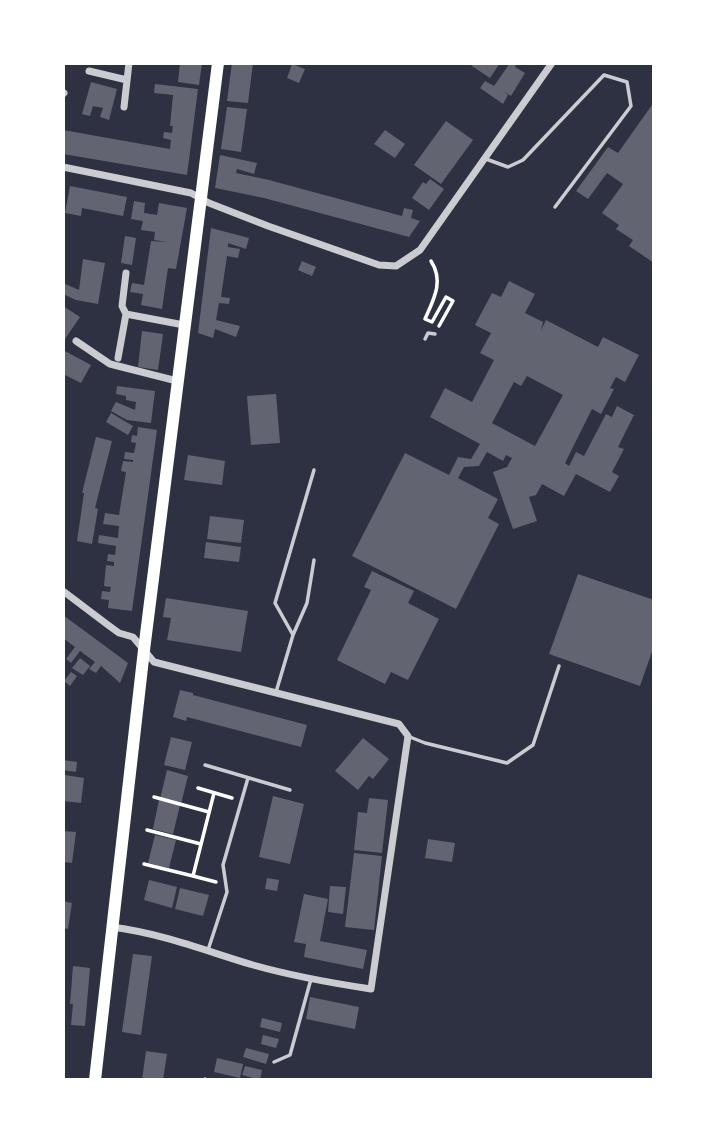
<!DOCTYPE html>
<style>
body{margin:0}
#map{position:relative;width:717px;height:1143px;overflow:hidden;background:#2d3142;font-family:Karla,sans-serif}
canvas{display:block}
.frame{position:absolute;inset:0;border:65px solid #fff;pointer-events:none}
</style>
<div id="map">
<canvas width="717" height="1143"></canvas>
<div class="frame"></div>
</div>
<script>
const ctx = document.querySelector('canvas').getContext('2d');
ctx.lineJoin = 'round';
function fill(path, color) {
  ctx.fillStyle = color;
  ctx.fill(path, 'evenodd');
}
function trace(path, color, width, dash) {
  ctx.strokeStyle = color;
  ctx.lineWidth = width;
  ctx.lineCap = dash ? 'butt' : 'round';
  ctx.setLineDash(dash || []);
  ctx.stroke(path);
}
const building = new Path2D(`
 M180 63H202L199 85 178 82Z
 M232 63H253L248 103 227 101Z
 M473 63H500L490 78 472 66Z
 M510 63H517L515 67 525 73 511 96 503 91 508 95 503 104 480 88 485 81 494 86Z
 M292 64 305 69 299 83 287 78Z
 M91 82 117 89 109 120 100 117 103 108 93 106 90 116 82 114Z
 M155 84 198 89 187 175 63 154V130L170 149 171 140 163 138 164 132 172 133 173 126H170L173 95 154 93Z
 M654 102V158L652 161 654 163V263L629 246 633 240 616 229 619 225 602 213 623 184 607 173 588 199 576 191 608 147 618 153Z
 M227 107 247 109 241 152 221 149Z
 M446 121 473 140 441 184 414 165Z
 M385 130 405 144 395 158 374 144Z
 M220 155 257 163 254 174 237 169 236 173 269 180 402 216 404 208 413 210 411 218 420 221 409 237 264 198 215 188Z
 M430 179 444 189 429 210 412 198 423 182 426 184Z
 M70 186 127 197 123 216 82 208 81 216 65 213Z
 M134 201 145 203 144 213 157 215 159 203 187 208 176 269 168 268 162 309 141 305 143 294 130 292 132 283 144 285 151 241 167 242 154 240 155 232 141 230 143 221 131 219Z
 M211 228 249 238 246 249 228 243V247L240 249 238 258 227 256 221 297 230 298 229 304 219 303 216 320 240 326 236 337 215 329 213 338 198 333Z
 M125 236 136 238 132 265 121 263Z
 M83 259 105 263 98 304 76 300 63 294V283L79 290Z
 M302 261 316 267 312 276 298 270Z
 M509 281 535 294 525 313 543 322 541 330 546 320 598 347 603 337 639 355 625 382 616 377 610 388 614 389 601 414 592 409 565 463 569 466 576 452 584 456 606 414 612 417 617 406 634 415 618 447 624 449 612 472 619 476 610 492 576 474 564 496 542 484 536 495 529 497 537 521 513 529 493 472 507 467 512 458 506 455 503 461 487 452 479 466 464 467 458 478 498 499 488 518 499 524 456 609 352 556 405 453 449 475 458 457 471 459 480 444 430 417 445 388 472 402 494 360 480 353 491 333 475 325 492 293 501 297ZM527 376 563 395 535 446 492 423 514 382 521 386Z
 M63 306 80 317 63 342Z
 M142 331 163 334 158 370 138 367Z
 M63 350 91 365 81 383 63 374Z
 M117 386 155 391 151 423 127 420 111 411 116 402 135 410 136 402 126 400V396L116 394Z
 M276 394 280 443 251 445 247 396Z
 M111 413 133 426 128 435 106 422Z
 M138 427 157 430 132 611 108 608 109 600 101 599 102 591 110 592 111 587 104 586 106 565 114 566V562L107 561 108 554 115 555 116 546 98 543 99 535 118 538 119 526 103 524 105 513 119 515 126 472 121 471 123 461 133 462V460L124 459 125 452 134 453 136 443 131 442 132 435 137 436Z
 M96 437 112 441 95 508 98 509 92 544 77 541 84 493H82Z
 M188 455 225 461 222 485 184 480Z
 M210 516 244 520 241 543 207 539Z
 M206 542 241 547 239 562 204 558Z
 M372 571 414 591 408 603 439 619 408 680 391 672 385 684 337 660 371 590 364 587Z
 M578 574 654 600V646L640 686 549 654Z
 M166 598 248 611 241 652 167 640 171 618 163 617Z
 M63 615 128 663 120 683 101 666 96 673 89 669 95 662 80 651 71 663 66 659 75 647 63 638Z
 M80 658 90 666 83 675 72 668Z
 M71 672 77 676 70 686 64 681Z
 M180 690 193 693V695L307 725 301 747 187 717 186 721 173 717Z
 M171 737 192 742 185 770 164 765Z
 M363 738 389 759 373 779 369 776 358 790 335 771Z
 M63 760 77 762 76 772 63 770Z
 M167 770 188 776 181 804 160 799Z
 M65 775 84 778 81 803 63 801Z
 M273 796 304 804 290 864 259 857Z
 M369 798 388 800 382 853 354 850 358 812 367 813Z
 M159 800 180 805 173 834 153 829Z
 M63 831 76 832 72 863 63 862Z
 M155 835 176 840 169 868 148 863Z
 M428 839 455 843 452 862 425 858Z
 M354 853 382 856 374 930 345 927Z
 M267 878 279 880 277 891 265 889Z
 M149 880 177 887 172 908 144 900Z
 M330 886 346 887 343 914 328 912Z
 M180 888 209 895 203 916 175 909Z
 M304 894 328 899 320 941 367 950 363 969 304 957 306 944 294 942Z
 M63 901 72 903 68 929 63 928Z
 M133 954 152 956 141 1035 122 1032Z
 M73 966 90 968 85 1026 71 1025 73 1004H70Z
 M310 997 359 1007 355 1029 306 1019Z
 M262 1018 282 1023 280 1032 260 1027Z
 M263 1035 279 1039 276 1048 261 1044Z
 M246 1048 269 1054 266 1064 243 1057Z
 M146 1051 167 1054 163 1080H142Z
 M217 1058 243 1064 240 1078 214 1072Z
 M245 1066 262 1070 260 1080 242 1075Z`);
const path = new Path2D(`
 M431 261C444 281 434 299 425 319L432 322 446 297 453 301 439 326
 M198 788 232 798
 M214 793 193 876 216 882
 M154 797 209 812
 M147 830 201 844
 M144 864 193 876`);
const service = new Path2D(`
 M486 159 508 167 523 160 604 75 627 82 631 106 555 207
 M425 339 428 333 435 334
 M293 635 275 603 314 470
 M276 692 293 635 307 603 314 560
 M410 737 425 743 507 763 533 745 559 666
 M205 765 290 790
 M208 950 227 892 223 865 248 778
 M274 1062 290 1055 311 979
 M204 1080 205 1079`);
const minor = new Path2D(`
 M89 71 127 80
 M63 94 64 93
 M124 107 129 63
 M63 167 191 193 209 203 268 226 379 265 396 266 420 250 552 63
 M126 314 184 325
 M76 341 110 364 177 381
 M118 358 126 314 122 306 126 273
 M63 591 108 625 119 633 133 637 154 662 399 724 408 736 371 989C331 983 292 976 253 965 206 951 161 933 111 927`);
const primary = new Path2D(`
 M95 1080 144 650 218 63`);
fill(building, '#626471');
trace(path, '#fff', 3.5);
trace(service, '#caccd0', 3.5);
trace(minor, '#caccd0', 7);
trace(primary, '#fff', 12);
</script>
